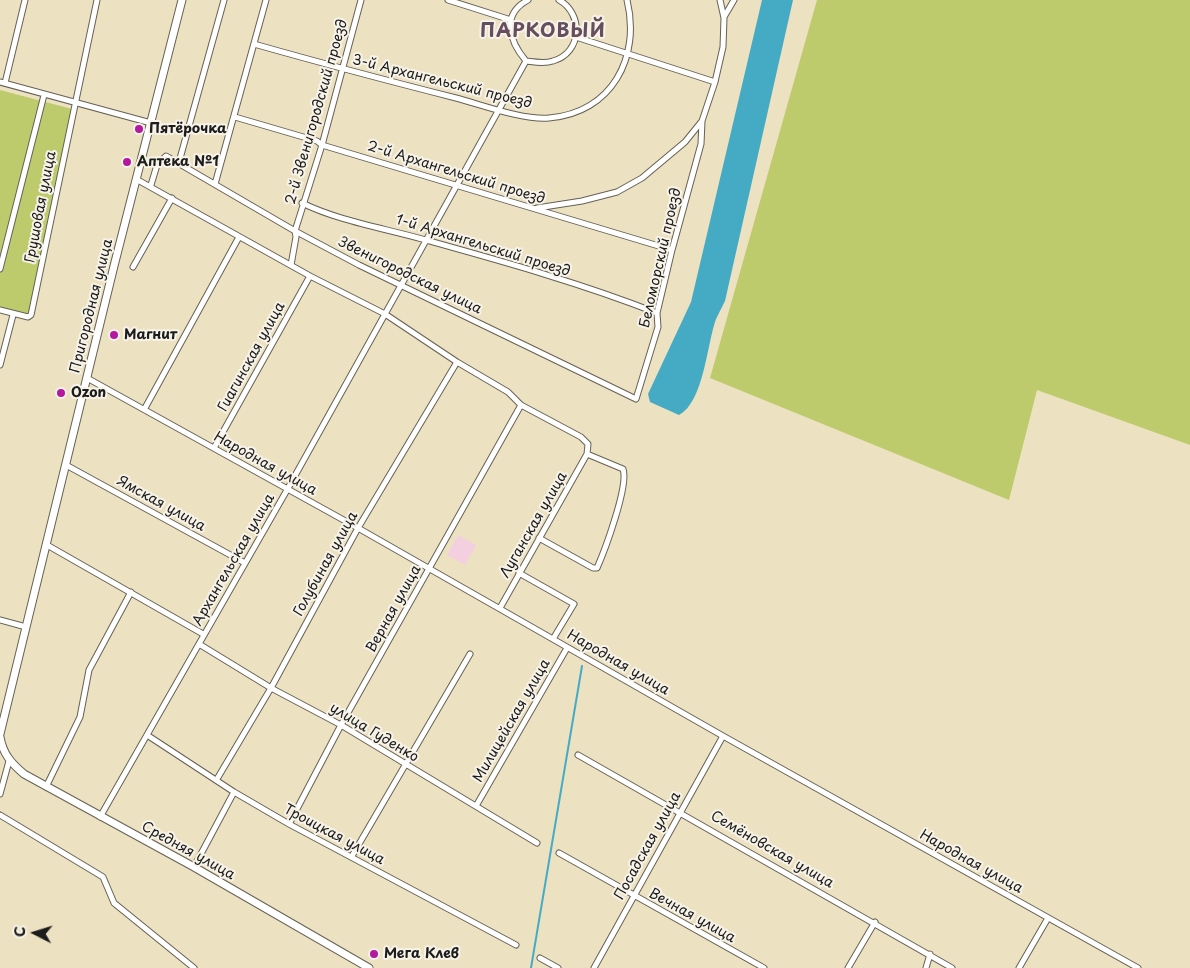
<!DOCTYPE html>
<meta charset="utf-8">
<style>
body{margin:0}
#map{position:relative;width:1190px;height:968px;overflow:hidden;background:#ece1c0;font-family:"Playpen Sans",sans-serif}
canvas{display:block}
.north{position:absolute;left:10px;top:908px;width:50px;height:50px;-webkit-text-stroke:4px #f7f3e8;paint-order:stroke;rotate:275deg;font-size:14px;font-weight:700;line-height:20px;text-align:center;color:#1c1c1c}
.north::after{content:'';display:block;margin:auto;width:18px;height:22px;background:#1c1c1c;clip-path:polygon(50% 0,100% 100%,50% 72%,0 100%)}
</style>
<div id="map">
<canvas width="1190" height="968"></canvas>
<div class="north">С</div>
</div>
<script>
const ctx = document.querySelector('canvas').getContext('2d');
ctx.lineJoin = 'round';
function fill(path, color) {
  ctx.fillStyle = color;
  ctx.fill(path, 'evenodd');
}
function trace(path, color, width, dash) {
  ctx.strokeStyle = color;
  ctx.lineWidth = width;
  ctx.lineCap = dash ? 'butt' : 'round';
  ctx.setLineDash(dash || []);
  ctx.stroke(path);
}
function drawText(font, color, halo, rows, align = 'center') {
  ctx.font = font + ' "Playpen Sans",sans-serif';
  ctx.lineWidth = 4;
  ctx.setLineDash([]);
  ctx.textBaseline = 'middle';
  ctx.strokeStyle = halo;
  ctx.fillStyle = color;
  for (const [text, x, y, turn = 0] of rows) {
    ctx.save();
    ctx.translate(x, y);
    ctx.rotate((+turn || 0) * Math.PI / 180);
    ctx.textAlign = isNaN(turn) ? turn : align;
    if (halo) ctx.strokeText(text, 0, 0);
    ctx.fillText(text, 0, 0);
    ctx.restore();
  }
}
const built = new Path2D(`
 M458 535 476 545 465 565 447 555Z`);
const green = new Path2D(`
 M817 0H1190V445L1037 390 1009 500 710 378Z
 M0 90 72 109 31 315 0 310Z`);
const water = new Path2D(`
 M762 0H793L725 301C722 307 719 313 716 319 707 343 704 402 679 415L650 402 648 394 691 302Z`);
const stream = new Path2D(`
 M531 968 582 666`);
const street = new Path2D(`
 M448 0 511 20
 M528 0C500 15 510 42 526 61 535 62 544 64 553 61 582 53 584 14 559 0
 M724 17 734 0
 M576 37 715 82
 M254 44C321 63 389 81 456 98 483 105 522 120 549 118 612 113 641 57 627 0
 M0 82 151 123
 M5 83 25 0
 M235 117 317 141 322 145 672 250
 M179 162 224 0
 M136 179 310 276 385 314 457 362 508 392 521 405 581 437 588 444 587 454 623 469C629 485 605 550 597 568H593L539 538
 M215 184 266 0
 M151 185 157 165 166 156 295 231 359 265 636 399 658 327 657 313 672 250 701 144 702 121
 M302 203C339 221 383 228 422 239 501 261 581 283 657 313
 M537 208 582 201 617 192 642 178 685 142 702 121 715 82 723 47 724 18 720 0
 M291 265 296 237 295 231 322 145 361 0
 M133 267 172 198
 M0 269 44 95
 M0 310 28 317 31 315 97 0
 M0 365 13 315
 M87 378 358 528 723 736 1138 968
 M145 408 239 237
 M214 448 310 276
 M66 465 245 563
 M47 545 203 634
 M519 573 574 604 553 639
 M500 608 587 454
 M0 620 26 627
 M199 644 271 688 341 725 537 843
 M147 735 234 792 289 824 516 945
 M578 755 952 968
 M217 779 271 688 358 528 457 362
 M46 787 80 717 89 670 131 592
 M0 794 9 761
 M476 806 567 648
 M0 815 103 877 114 903 194 968
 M100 817 287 490 526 61
 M289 824 341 725 521 405
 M559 853 764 968
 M352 856 470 654
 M194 867 234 792
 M540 958 558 968
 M594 968 723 736
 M848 968 875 922
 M926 968 930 954
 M1019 968 1048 918`);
const secondary = new Path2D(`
 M0 734 114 266 182 0
 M0 737C3 754 11 763 24 774L194 867 369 968`);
const markers = [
 [139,129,5,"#b5179e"],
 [127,162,5,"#b5179e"],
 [114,335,5,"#b5179e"],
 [61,393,5,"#b5179e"],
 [374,954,5,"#b5179e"]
];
const streetNames = [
 ["3-й Архангельский проезд",442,82,14],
 ["2-й Звенигородский проезд",317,112,-74],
 ["2-й Архангельский проезд",456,173,17],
 ["Грушовая улица",41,207,-79],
 ["1-й Архангельский проезд",483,246,17],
 ["Беломорский проезд",661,258,-77],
 ["Звенигородская улица",410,276,26],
 ["Пригородная улица",92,306,-76],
 ["Гиагинская улица",252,357,-61],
 ["Народная улица",265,464,29],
 ["Ямская улица",161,504,29],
 ["Луганская улица",534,525,-60],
 ["Архангельская улица",234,560,-60],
 ["Голубиная улица",326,564,-61],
 ["Верная улица",394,609,-61],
 ["Народная улица",618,663,30],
 ["Милицейская улица",512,721,-60],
 ["улица Гуденко",374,733,31],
 ["Троицкая улица",334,835,28],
 ["Посадская улица",648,846,-61],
 ["Семёновская улица",772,850,30],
 ["Средняя улица",188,851,29],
 ["Народная улица",971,862,29],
 ["Вечная улица",692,916,29]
];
const poiNames = [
 ["Пятёрочка",149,129],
 ["Аптека №1",137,162],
 ["Магнит",124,335],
 ["Ozon",71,393],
 ["Мега Клев",384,954]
];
const districtNames = [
 ["ПАРКОВЫЙ",543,32]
];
fill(built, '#f3cfe0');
fill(green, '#becb6c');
fill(water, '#45abc5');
trace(stream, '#45abc5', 2);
trace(street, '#656155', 7);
trace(secondary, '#656155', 9);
trace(street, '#fff', 5);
trace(secondary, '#fff', 7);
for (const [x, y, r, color] of markers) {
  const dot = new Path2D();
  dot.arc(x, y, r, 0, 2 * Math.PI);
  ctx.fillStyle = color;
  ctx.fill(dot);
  trace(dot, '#f7f3e8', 2);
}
drawText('14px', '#1c1c1c', '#f7f3e8', streetNames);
drawText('bold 14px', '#1c1c1c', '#f7f3e8', poiNames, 'left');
ctx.letterSpacing = '1px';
drawText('bold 19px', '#654f5e', '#f7f3e8', districtNames);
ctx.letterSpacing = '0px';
</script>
